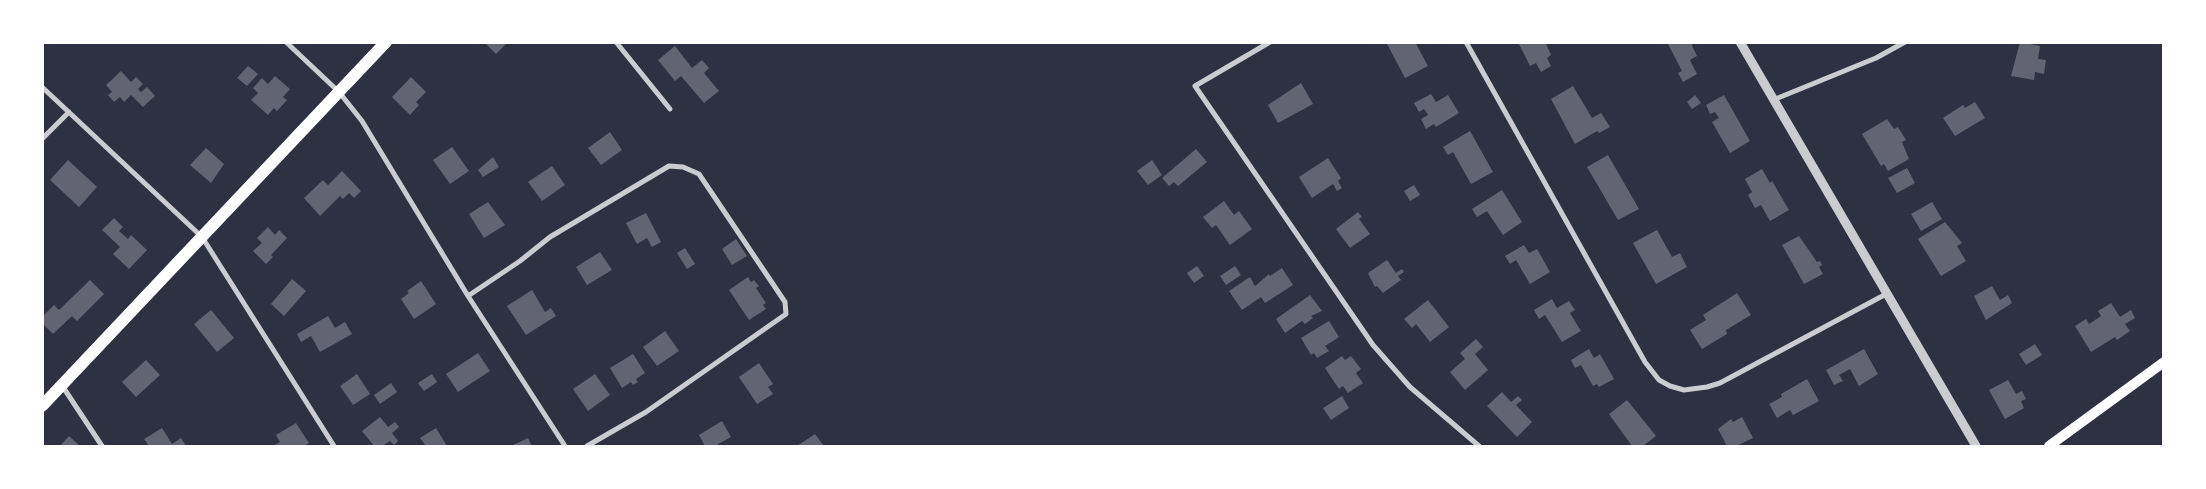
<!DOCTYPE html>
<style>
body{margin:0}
#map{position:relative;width:2206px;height:489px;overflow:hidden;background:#2d3142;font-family:Arial,sans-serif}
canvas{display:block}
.frame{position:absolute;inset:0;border:44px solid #fff;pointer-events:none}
</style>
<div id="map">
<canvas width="2206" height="489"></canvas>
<div class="frame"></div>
</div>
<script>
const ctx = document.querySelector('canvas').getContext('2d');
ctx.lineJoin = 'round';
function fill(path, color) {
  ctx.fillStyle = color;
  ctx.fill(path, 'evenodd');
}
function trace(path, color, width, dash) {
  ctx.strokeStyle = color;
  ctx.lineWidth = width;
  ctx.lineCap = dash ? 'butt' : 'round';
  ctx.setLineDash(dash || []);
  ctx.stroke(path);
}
const building = new Path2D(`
 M484 42H505L506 44 496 54Z
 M1386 42H1415L1428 66 1405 78Z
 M1518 42H1545L1551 55 1547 58 1551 66 1541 72 1536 63 1530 66Z
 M1667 42H1693L1692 46 1697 56 1690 60 1697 74 1683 82 1678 73 1682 71Z
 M2020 42 2040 46 2038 59 2046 60 2044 74 2035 72 2034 80 2011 76Z
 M675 46 692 68 702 60 709 68 704 73 719 91 704 103 681 76 675 81 658 60Z
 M248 66 258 74 247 86 237 78Z
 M121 71 131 82 136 77 143 84 138 89 141 92 147 87 155 96 143 107 131 95 124 102 120 97 114 102 108 95 112 92 106 85Z
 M275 76 290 89 283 97 287 100 277 111 274 108 268 115 251 100 258 93 253 88 262 78 268 84Z
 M411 77 426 92 416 102 419 105 410 115 392 97Z
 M1301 83 1313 104 1278 123 1268 105Z
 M1573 86 1592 118 1601 113 1610 127 1599 133 1597 131 1575 144 1551 99Z
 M1431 94 1436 102 1448 95 1459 113 1436 127 1434 124 1426 129 1421 119 1428 115 1424 109 1419 112 1414 103Z
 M1695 95 1701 103 1692 109 1687 102Z
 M1724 95 1750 141 1730 153 1712 122 1719 118 1715 112 1710 114 1706 105Z
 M1975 102 1985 118 1955 136 1943 118 1963 105 1965 108Z
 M1887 119 1894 129 1898 127 1906 140 1902 142 1909 159 1888 171 1884 164 1881 166 1862 134Z
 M1470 131 1493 172 1471 184 1453 152 1448 155 1443 147Z
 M610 132 622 150 601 165 588 148Z
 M452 147 469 171 450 184 433 160Z
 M206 148 224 164 211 183 190 165Z
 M1196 149 1207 162 1178 186 1174 182 1169 186 1162 178Z
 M1608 155 1639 209 1618 220 1587 167Z
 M493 157 499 167 483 177 478 170Z
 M1328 158 1341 178 1338 181 1342 188 1337 191 1333 184 1312 198 1299 177Z
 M68 160 97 187 79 207 50 180Z
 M1152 160 1162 175 1148 185 1137 171Z
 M552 166 565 185 542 201 528 182Z
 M1907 168 1915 183 1897 193 1888 178Z
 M1762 169 1770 183 1772 181 1789 210 1770 221 1761 205 1755 208 1748 195 1752 192 1745 179Z
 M342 171 361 191 354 198 349 193 343 199 340 196 320 216 304 198 323 180 328 185Z
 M1414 185 1420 195 1410 201 1404 191Z
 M1502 190 1522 222 1503 235 1487 211 1477 217 1472 209Z
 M1224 201 1234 215 1239 211 1252 229 1230 245 1216 225 1212 228 1203 217Z
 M488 202 505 225 484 238 469 214Z
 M1932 202 1942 219 1921 231 1911 214Z
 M1358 212 1362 217 1359 219 1370 234 1350 248 1336 229Z
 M646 213 661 242 652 247 647 238 637 244 626 223Z
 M114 218 123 227 119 231 128 239 131 235 147 250 129 269 113 254 120 247 102 230Z
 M1945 222 1962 243 1957 246 1966 261 1941 276 1918 239Z
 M268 227 275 235 279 230 287 238 271 255 273 257 266 264 253 251 262 243 257 238Z
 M1657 230 1672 257 1680 253 1687 267 1656 284 1633 243Z
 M1799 236 1817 262 1820 261 1822 265 1819 267 1823 274 1804 284 1782 245Z
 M736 239 747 256 732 265 722 249Z
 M1524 245 1529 253 1537 249 1550 272 1530 284 1516 260 1510 264 1505 256Z
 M685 248 695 264 687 269 677 253Z
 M600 252 612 270 587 285 576 267Z
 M1387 260 1396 273 1402 269 1404 272 1398 276 1401 280 1383 293 1377 286 1375 287 1368 273Z
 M1197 266 1204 276 1194 283 1187 273Z
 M1235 266 1241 275 1226 285 1220 276Z
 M1282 268 1293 285 1265 303 1261 297 1242 310 1229 291 1250 277 1255 286 1269 274 1270 276Z
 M748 277 751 282 754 280 759 286 756 288 766 303 763 305 766 309 749 320 729 290Z
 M292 279 306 291 284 316 271 304Z
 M90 280 104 294 77 321 72 316 53 334 42 323V317L54 305 59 310Z
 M421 281 436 304 414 319 401 299 409 293 407 291Z
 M1992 286 2000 300 2008 295 2012 303 1986 320 1974 296Z
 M532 290 545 312 551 308 556 316 526 335 507 306Z
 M1737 293 1751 315 1726 330 1727 334 1702 349 1690 330 1706 320 1703 315Z
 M1310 295 1322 311 1311 316 1313 318 1305 324 1302 321 1285 333 1276 319Z
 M1552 299 1557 308 1569 301 1575 310 1570 313 1581 331 1562 342 1545 315 1539 319 1534 310Z
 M1428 300 1449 327 1430 342 1416 324 1412 328 1404 319Z
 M2111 303 2120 317 2131 310 2135 318 2125 324 2130 331 2117 340 2115 337 2091 352 2075 326 2086 319 2089 324 2101 316 2098 311Z
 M211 310 234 338 217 352 194 324Z
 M328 316 335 328 345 322 352 334 320 352 311 336 301 342 297 334Z
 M1329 321 1339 337 1325 346 1329 351 1317 358 1314 353 1311 355 1301 338Z
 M665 331 679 351 657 366 643 347Z
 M1476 339 1483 347 1475 354 1488 370 1465 390 1450 372 1465 359 1460 353Z
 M2035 344 2042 355 2026 365 2019 354Z
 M1589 349 1594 358 1600 354 1614 379 1599 387 1597 384 1593 386 1581 365 1575 368 1571 360Z
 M1864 349 1878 374 1859 386 1850 369 1839 375 1843 381 1834 385 1826 370Z
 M478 353 490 371 458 392 446 374Z
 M633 354 645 373 636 379 638 382 633 385 631 382 622 388 610 368Z
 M1342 356 1345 360 1351 356 1361 369 1356 373 1363 383 1348 393 1343 386 1339 389 1325 368Z
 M146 360 160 375 136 397 122 382Z
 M759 363 773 384 768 387 773 394 757 404 739 377Z
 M357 374 370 394 353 405 340 386Z
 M432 374 437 382 424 391 418 383Z
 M595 374 610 395 588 411 573 389Z
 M1807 379 1819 401 1793 415 1790 410 1777 418 1769 404 1782 397 1781 394Z
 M2008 380 2016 394 2022 391 2026 399 2021 401 2024 408 2005 419 1989 390Z
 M391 383 397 392 380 404 374 395Z
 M1502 392 1511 402 1518 396 1522 400 1516 405 1532 422 1517 437 1487 406Z
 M1342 396 1349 408 1331 420 1323 408Z
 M1627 400 1656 436 1643 446H1632L1609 414Z
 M380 417 388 427 395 422 399 427 392 433 398 441 394 445 390 441 382 446H374L362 431Z
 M1742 417 1753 438 1736 446H1727L1718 429 1731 419 1733 422Z
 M722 421 731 437 715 446H705L699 435Z
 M296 423 309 443 304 446H273L280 442 276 435Z
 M162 428 172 444 181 438 186 446H149L144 439Z
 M436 428 447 446H426L420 438Z
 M815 434 824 446H797Z
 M69 436 80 446H60Z
 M528 438 532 446H511Z`);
const minor = new Path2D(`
 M286 42 339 92 362 121 468 296 565 446
 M616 42 670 109
 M1270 42 1195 86 1373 345 1410 387 1479 446
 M1466 42 1645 362 1659 380 1670 386 1684 390 1707 387 1720 383 1888 293
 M42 87 202 237 334 446
 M1773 100 1876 58 1905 42
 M42 139 69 112
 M468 296 520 261 550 237 669 166 683 167 699 174 785 302 786 314 646 412 587 446
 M63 387 102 446`);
const tertiary = new Path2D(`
 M1740 42 1976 446`);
const secondary = new Path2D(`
 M2049 446 2164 362`);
const primary = new Path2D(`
 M42 406 386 42`);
fill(building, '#626471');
trace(minor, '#caccd0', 5);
trace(tertiary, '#caccd0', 9);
trace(secondary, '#fff', 10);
trace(primary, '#fff', 12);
</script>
